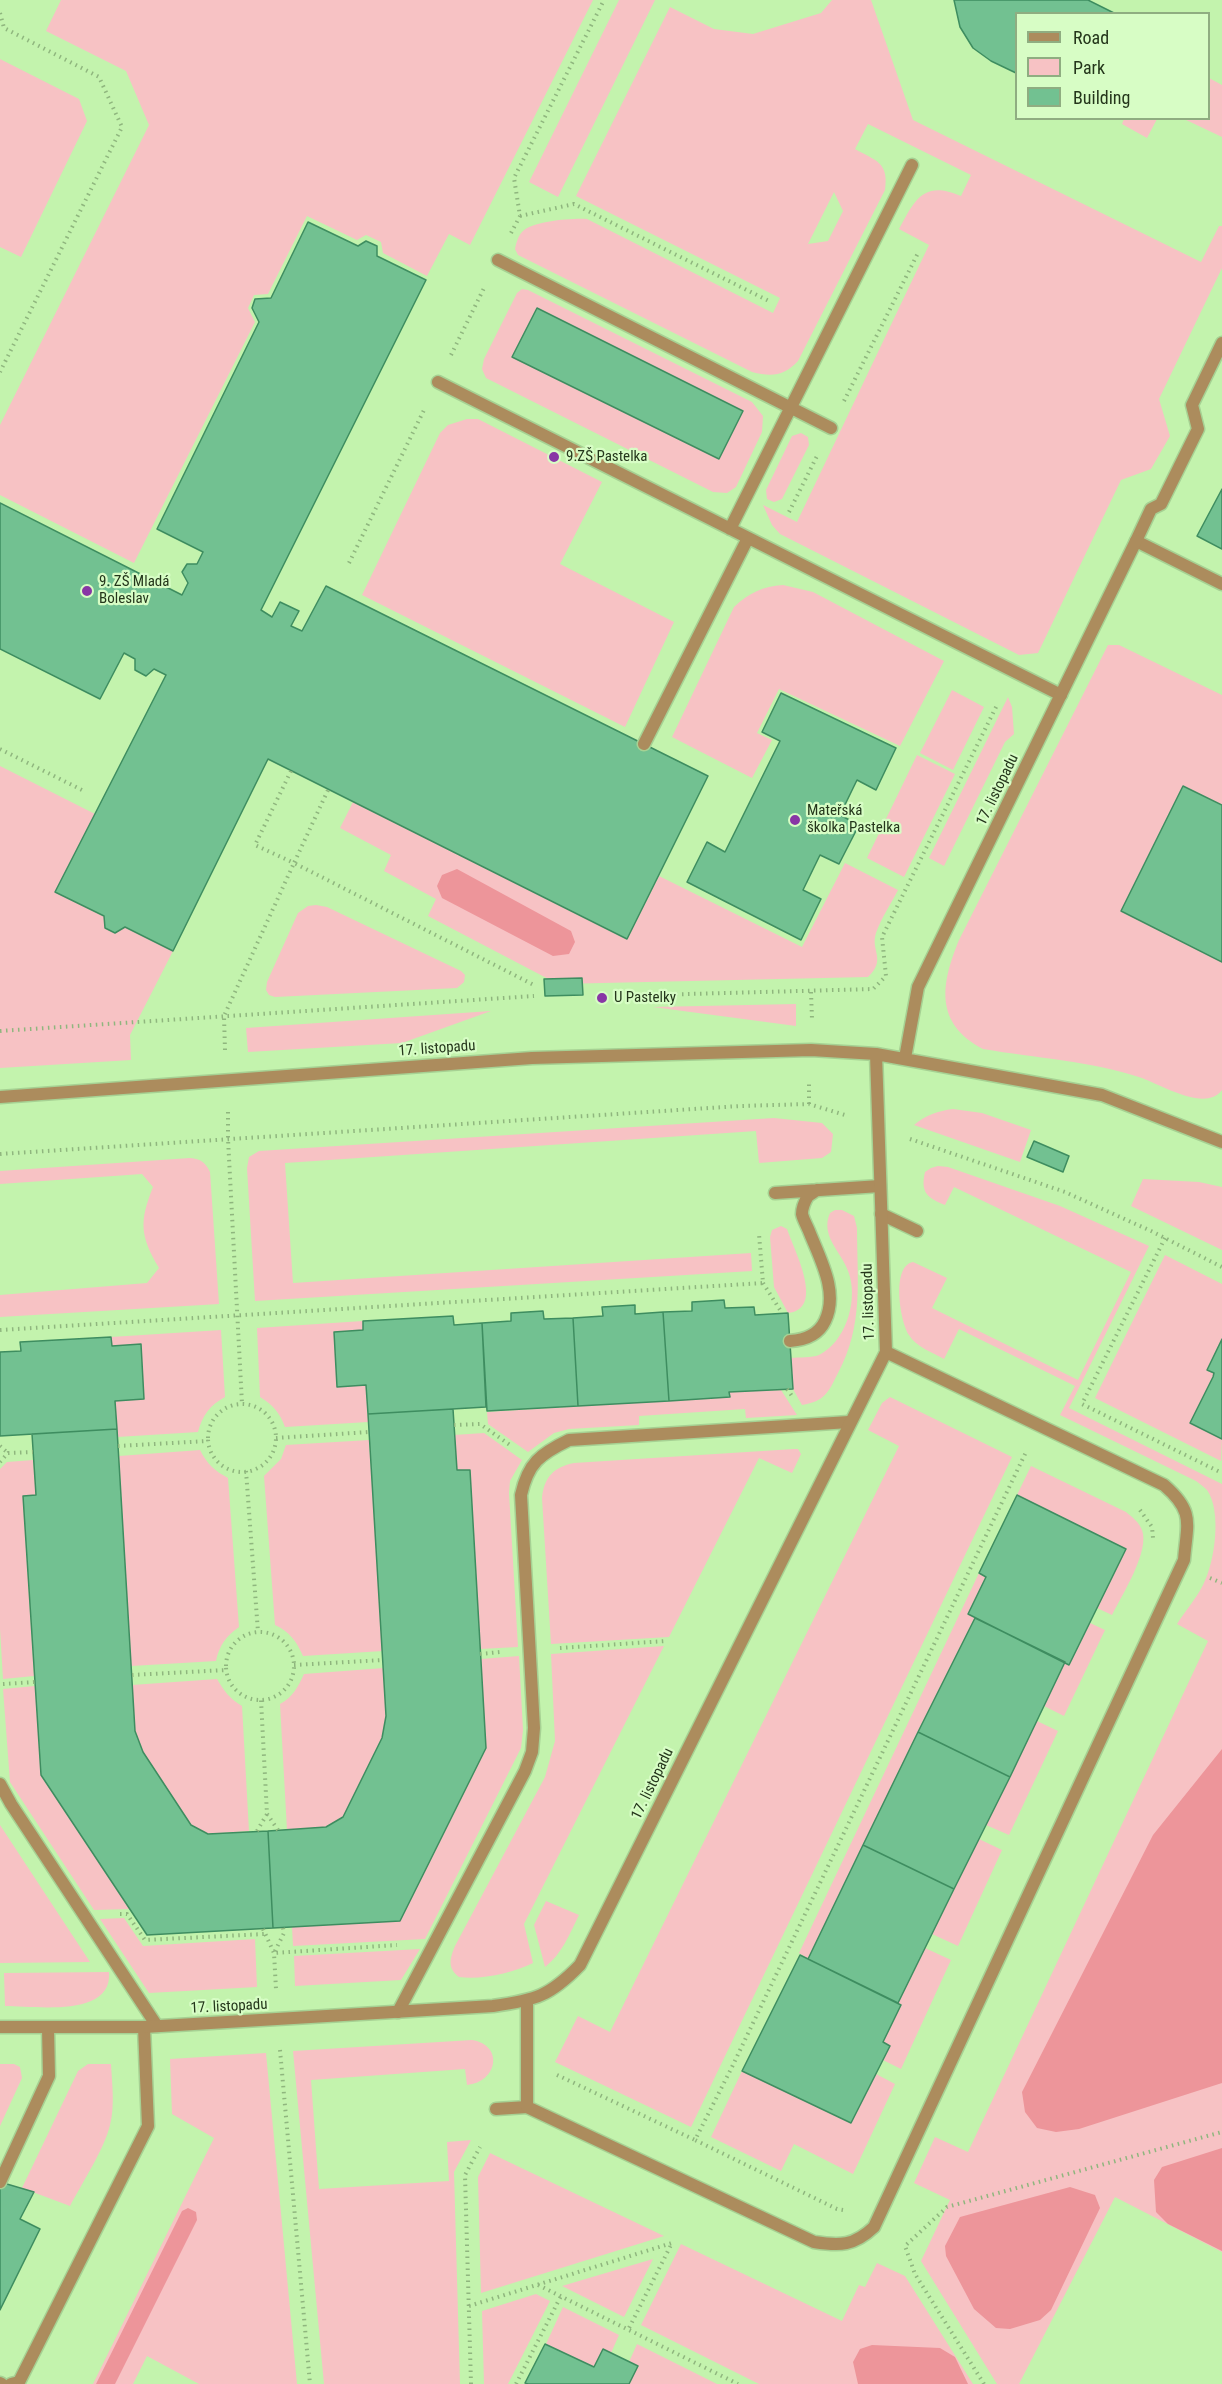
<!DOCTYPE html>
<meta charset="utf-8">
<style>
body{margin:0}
#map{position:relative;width:1222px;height:2384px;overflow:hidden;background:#c3f3ad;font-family:"Roboto Condensed",sans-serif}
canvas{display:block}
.legend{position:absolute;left:1015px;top:12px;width:195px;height:108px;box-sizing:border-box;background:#d7fdc5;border:2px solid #8fad81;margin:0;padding:8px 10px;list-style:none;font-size:18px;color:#24361b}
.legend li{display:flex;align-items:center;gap:12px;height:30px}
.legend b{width:30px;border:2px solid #8fad81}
</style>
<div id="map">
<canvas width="1222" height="2384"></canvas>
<ul class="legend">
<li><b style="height:8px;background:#ac8c5d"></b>Road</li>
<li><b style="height:16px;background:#f7c2c4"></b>Park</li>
<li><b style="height:16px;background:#72c191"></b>Building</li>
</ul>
</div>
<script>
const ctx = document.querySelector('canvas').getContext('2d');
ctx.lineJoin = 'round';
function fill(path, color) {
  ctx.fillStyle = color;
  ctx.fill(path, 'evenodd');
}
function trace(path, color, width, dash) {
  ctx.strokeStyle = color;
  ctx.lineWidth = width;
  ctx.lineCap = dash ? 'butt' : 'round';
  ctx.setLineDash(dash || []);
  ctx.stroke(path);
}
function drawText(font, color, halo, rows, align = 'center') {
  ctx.font = font + ' "Roboto Condensed",sans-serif';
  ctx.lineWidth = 4.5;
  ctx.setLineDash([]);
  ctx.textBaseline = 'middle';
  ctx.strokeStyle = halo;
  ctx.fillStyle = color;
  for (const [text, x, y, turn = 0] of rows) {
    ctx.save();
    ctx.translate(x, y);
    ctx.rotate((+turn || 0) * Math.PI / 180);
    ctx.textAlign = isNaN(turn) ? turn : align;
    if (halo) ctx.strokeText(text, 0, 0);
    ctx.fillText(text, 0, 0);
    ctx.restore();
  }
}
const green = new Path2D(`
 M61 0H593L470 245 449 234 427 276 383 253 381 242 366 235 357 240 307 216 268 294 254 295 248 308 255 322 134 563 0 495V425L149 125 126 71 46 31Z
 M619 0H655L558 197 529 182Z
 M832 0H871L913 120 1201 262 1219 226H1222V268L1159 399 1170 436 1151 469 1121 480 1038 653 1019 655 780 534 772 525 763 505 797 522 929 245 899 229C915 199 924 180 961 196L971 175 868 124 855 149C876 161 889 162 885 190L798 361C784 376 772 377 752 372L518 255 515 249C516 244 518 236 522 232 532 221 573 218 587 219L773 313 780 298 576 196 670 7 714 29 753 34 821 13ZM834 192 843 211 828 241 808 244Z
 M0 59 79 99 87 121 21 257 0 247Z
 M1209 78 1222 85V137L1184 119 1208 118Z
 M1124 119V118L1157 119 1147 138 1122 124Z
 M522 289 528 290 752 402 763 416 762 432 736 487 727 493 713 492 486 378 482 369 484 359 517 293Z
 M467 419H478L602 482 560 564 674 622 625 727 362 595 440 433 448 425Z
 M801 433 808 437 809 445 782 499 774 502 767 499 766 490 792 436Z
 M783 585 813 592 944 661 900 746 779 689 757 733 772 740 752 778 672 737 734 607C749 593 763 586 783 585Z
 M1108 645H1119L1222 695V805L1183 786 1121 911 1222 962V1090C1206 1112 1163 1086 1142 1078 1091 1061 1036 1058 983 1049 934 1023 941 984 959 940Z
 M952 690 984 707 953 770 920 753Z
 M1008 697 1012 707 1014 734 1005 742 944 866 929 858Z
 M917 755 955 774 904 877 867 858Z
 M0 766 95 814 55 892 173 951 130 1035 131 1060 0 1068Z
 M353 802 627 939 659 876 802 947 845 863 898 890C891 904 881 918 876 933 870 951 887 959 868 977L558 984 428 916 436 899 384 871 391 855 340 828Z
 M316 905 327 907 461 971 465 975 464 982 457 988 275 997 269 995 266 990 267 982 298 913 308 906Z
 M796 1004V1026L653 1007Z
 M491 1011 402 1043 248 1052 246 1028Z
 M953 1109 982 1113 1031 1130 1020 1162 914 1125C926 1115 938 1111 953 1109Z
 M774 1118 822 1123 833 1134 831 1152 822 1158 759 1163 756 1131 285 1163 293 1283 751 1253 752 1271 255 1301 247 1168 249 1157 259 1151Z
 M190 1158C201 1159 205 1162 210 1172L219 1304 0 1317V1295L147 1283 159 1268C140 1236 139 1222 153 1187L142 1174 0 1184V1171Z
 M938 1166 948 1167 1060 1206 1149 1246 1069 1408 1222 1484V2252L1115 2197 1019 2384H997L921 2261 950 2200 914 2183 935 2137 968 2152 1208 1641 1177 1624C1185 1611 1196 1599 1203 1585 1215 1562 1222 1511 1207 1490 1204 1487 1200 1484 1196 1481L1060 1415 1075 1386 959 1329 944 1359C932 1352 916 1347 909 1335 900 1321 891 1266 913 1262L947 1278 932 1308 1078 1380 1131 1272 954 1187 945 1205C928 1198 920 1193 925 1172L931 1168Z
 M1143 1179 1199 1182 1222 1187V1250L1131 1206Z
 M835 1210H842L854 1216 857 1228C857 1281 864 1324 838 1373 828 1393 825 1401 802 1405L793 1389 791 1358C799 1357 812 1358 819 1355 845 1342 857 1304 850 1277 845 1254 819 1238 830 1213Z
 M781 1226 787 1229C794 1250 826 1309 788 1313L774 1287 770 1237 772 1230Z
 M1165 1255 1222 1284V1339L1207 1369 1214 1373 1213 1377 1190 1423 1222 1439 1221 1461 1095 1398Z
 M363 1321V1330L334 1332 337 1386 366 1385 368 1422 285 1427C280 1413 273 1405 260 1397L257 1328Z
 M221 1330 225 1397C210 1405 202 1416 198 1432L117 1437 115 1401 144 1399 141 1344 112 1346 111 1337Z
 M781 1390 797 1415 746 1418 745 1409 639 1416V1425L569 1429 554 1433 528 1452 488 1424 487 1412 729 1397V1392Z
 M890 1397 1012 1457 691 2127 555 2062 578 2016 610 2032 899 1446 868 1430 882 1403Z
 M484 1433 522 1460 510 1481 509 1493 518 1647 480 1649 470 1470H457L454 1435Z
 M369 1440 383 1651 303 1656C297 1642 289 1631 275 1625L264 1476 281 1459 286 1445Z
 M794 1449H798L801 1454 792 1473 759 1458 669 1637 551 1644 542 1498C544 1477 554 1467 574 1463Z
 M200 1450C207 1464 215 1471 228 1478L239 1627C226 1636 219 1646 216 1661L131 1666 119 1456Z
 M33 1460 36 1495 23 1497 34 1676 3 1679 0 1629V1469L7 1462Z
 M1031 1466 1126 1512C1132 1517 1139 1522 1142 1530 1150 1551 1122 1595 1112 1615L1097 1608 1126 1549 1017 1495Z
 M979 1573 986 1577 968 1614 975 1618 808 1959 799 1953Z
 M1090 1623 1105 1630 1064 1716 1044 1706 1065 1662 1069 1664Z
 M664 1646 524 1924 533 1963C513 1973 482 1980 459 1977 447 1968 450 1958 455 1946L545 1777 555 1741 551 1654Z
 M519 1656 523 1730 521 1748 425 1939 293 1946 292 1927 400 1921 486 1748 481 1659Z
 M384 1668 386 1716 382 1738 343 1817 326 1827 287 1830 280 1704C293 1697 298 1687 304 1674Z
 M217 1679C224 1691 230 1699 242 1706L249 1831 208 1834 191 1825 143 1752 135 1731 132 1685Z
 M35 1686 41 1775 130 1909 94 1910 10 1782 3 1689Z
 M1037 1721 1058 1731 1009 1835 986 1825Z
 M0 1825 90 1962 0 1963Z
 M979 1839 1002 1850 958 1946 932 1934Z
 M546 1901 579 1915C569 1935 562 1954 545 1967L534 1925Z
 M124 1918 143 1946 255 1939 257 1987 149 1993 100 1919Z
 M925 1948 951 1960 901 2069 883 2060 890 2046 883 2042 901 2006 898 2003Z
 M420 1949 401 1980 295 1986 294 1956Z
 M109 1972C113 2018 35 2006 5 2006L4 1973Z
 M472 2040C504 2045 498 2082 467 2085L465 2069 311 2080 319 2189 449 2181 447 2142 471 2140 454 2172 460 2384H324L293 2051Z
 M266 2053 297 2384H199L147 2356 133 2384H93L214 2138 172 2114 170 2059Z
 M0 2064H14L20 2067 22 2078 0 2126Z
 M88 2064H111C112 2083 115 2106 110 2125 104 2150 82 2183 70 2206L22 2188 78 2071Z
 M742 2071 851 2123 876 2074 895 2084 853 2174 794 2144 781 2171 711 2137Z
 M490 2153 664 2236 481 2293 478 2177Z
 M681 2244 842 2321 859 2285 865 2287 877 2263 905 2276 973 2384H759L641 2325Z
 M653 2259 624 2317 562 2286Z
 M536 2294 550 2301 508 2384H484L482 2311Z
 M563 2307 619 2335 611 2353 603 2349 594 2367 546 2344Z
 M637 2344 717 2384H629L638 2366 629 2362Z`);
const forest = new Path2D(`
 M457 869 571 931 575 942 569 954 553 956 442 898 437 886 442 875Z
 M1222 1749V2083L1079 2129 1056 2132 1037 2128 1025 2112 1022 2092 1153 1835Z
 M1222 2148V2251L1168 2224 1156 2212 1154 2180 1162 2167Z
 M1070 2187 1095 2195 1100 2208 1051 2310 1040 2320 1010 2329 996 2328 974 2309 946 2256 945 2246 960 2217Z
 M188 2208 196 2212 197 2220 115 2384H96L182 2211Z
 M872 2345 940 2348 955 2357 968 2384H858L853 2362 860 2349Z`);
const building = new Path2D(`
 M954 0H1088L1116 14H1016V73L991 61 973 48 960 27Z
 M308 222 358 246 366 241 377 246V256L426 280 261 610 272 617 280 602 299 611 291 626 302 631 326 586 708 776 627 939 268 759 173 951 125 927 115 933 105 928 104 916 55 892 166 675 154 669 146 676 135 670V659L124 653 100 699 0 649V503L182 595 188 583 182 572 187 564H197L203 552 157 529 259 322 252 308 255 299 271 298Z
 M537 308 743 411 719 459 512 357Z
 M1222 489V549L1197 536Z
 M781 693 896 748 876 790 857 780 840 815 859 825 839 864 820 855 803 890 821 899 801 940 687 882 707 842 725 852 780 741 762 732Z
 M1183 786 1222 805V962L1121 911Z
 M582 978 583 995 545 996 544 979Z
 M1034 1141 1069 1156 1063 1172 1027 1157Z
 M724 1300 725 1308 754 1307 755 1315 788 1313 793 1389 729 1392 730 1397 669 1401 663 1312 692 1311V1302Z
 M635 1305V1314L663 1312 669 1401 578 1406 573 1318 603 1316 602 1307Z
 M543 1311 544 1319 573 1318 578 1406 487 1411 482 1323 511 1321V1313Z
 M453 1316 454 1325 482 1323 486 1407 368 1414 366 1385 337 1387 334 1332 363 1330V1321Z
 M111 1337 112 1346 141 1344 144 1399 115 1401 117 1429 0 1436V1352L21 1351 20 1342Z
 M1222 1339V1439L1190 1423 1213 1377 1214 1373 1207 1370Z
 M453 1409 457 1470H470L486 1748 400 1921 273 1928 268 1831 326 1827 343 1817 382 1738 386 1716 368 1414Z
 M117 1429 135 1731 143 1752 191 1825 208 1834 268 1831 273 1928 147 1935 41 1775 23 1496 36 1495 32 1434Z
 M1017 1495 1126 1549 1069 1665 968 1614 986 1577 979 1573Z
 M975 1618 1065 1662 1010 1777 918 1732Z
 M918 1732 1010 1777 954 1889 863 1845Z
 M863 1845 954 1889 898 2003 808 1959Z
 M800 1955 901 2005 883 2042 890 2046 851 2123 742 2071Z
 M0 2182 34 2192 20 2219 40 2229 0 2310Z
 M545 2344 594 2367 603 2349 638 2366 629 2384H528L525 2383Z`);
const path = new Path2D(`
 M0 13 4 28 99 77 122 127 0 372
 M520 216 574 204 769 301
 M511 233 520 216 514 178 604 0
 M451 355 485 286
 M844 401 919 251
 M789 512 817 456
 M349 563 424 410
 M0 749 82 790
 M291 771 255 845 294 863 328 790
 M811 992 812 1019
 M652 995 873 989 886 976 882 937 998 703
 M0 1031 534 996
 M225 1050 224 1016 294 863 534 985
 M809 1104V1081
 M228 1112V1139L242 1404
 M910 1139 1065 1192 1151 1231 1222 1267
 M0 1154 740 1106 809 1104 845 1115
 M1165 1238 1082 1404 1222 1473
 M763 1283 782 1313
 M0 1330 763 1283 759 1234
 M787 1389 792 1396
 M208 1438a34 34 0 1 1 68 0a34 34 0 1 1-68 0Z
 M454 1425 480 1424 510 1445
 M276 1438 369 1432
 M0 1446 8 1453
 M118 1446 208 1441
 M0 1462 8 1453 33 1452
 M246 1471 258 1632
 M1140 1510 1152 1527 1153 1538
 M1210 1578 1222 1583
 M226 1666a34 34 0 1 1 68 0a34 34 0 1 1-68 0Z
 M560 1648 666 1641
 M480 1654 500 1652
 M294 1665 383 1660
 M132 1675 226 1670
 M3 1684 35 1682
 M267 1814 278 1830
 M257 1831 267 1814 261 1700
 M120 1914H127L145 1940 264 1934
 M283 1928 284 1933 274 1953 397 1945
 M263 1929 274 1953 276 1989
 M280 2050 310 2384
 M557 2075 695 2140
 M843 2210 837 2209 695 2140 732 2067 1026 1452
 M538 2285 738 2384
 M469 2306 672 2243 628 2330
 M471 2384 465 2175 480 2147
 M516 2384 561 2296
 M984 2384 915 2274 905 2246 947 2207 1222 2132`);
const service = new Path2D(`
 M498 260 831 428
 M1222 343 1192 405 1198 429 1161 504 1151 509 1136 541 1222 584
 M438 382 1061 695
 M730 529 912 165
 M644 744 748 538
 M775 1193 880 1186
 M881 1214 917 1231
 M790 1341C804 1340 818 1336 825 1321 839 1292 820 1259 809 1231 807 1226 803 1219 802 1214 802 1207 805 1201 808 1196L817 1190
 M0 1784 11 1804 157 2026
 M398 2012 525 1771 532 1752 534 1728 521 1495C528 1463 540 1454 569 1440L849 1422
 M496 2109 527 2107
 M0 2182 49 2076 48 2028
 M0 2383 2 2384
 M11 2384 19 2382 148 2126 144 2027`);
const minor = new Path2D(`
 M905 1058 918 987 1136 541
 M0 1097 532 1058 811 1050 876 1054 1102 1095 1222 1142
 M527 2001V2107L814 2242C840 2246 854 2246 874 2227L1184 1560C1187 1523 1195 1512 1164 1485L886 1352
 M0 2027H144L493 2006C536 2000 550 1996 580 1965L886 1352 876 1054`);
const markers = [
 [554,457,6,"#8836a5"],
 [87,591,6,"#8836a5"],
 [795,820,6,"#8836a5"],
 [602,998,6,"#8836a5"]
];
const poiNames = [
 ["9.ZŠ Pastelka",566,457],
 ["9. ZŠ Mladá",99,582],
 ["Boleslav",99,599],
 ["Mateřská",807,811],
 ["školka Pastelka",807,828],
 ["U Pastelky",614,998]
];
const streetNames = [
 ["17. listopadu",998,790,-64],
 ["17. listopadu",437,1049,-4],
 ["17. listopadu",869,1302,-92],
 ["17. listopadu",653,1784,-64],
 ["17. listopadu",229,2007,-3]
];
fill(green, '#f7c2c4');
fill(forest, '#ed959a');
fill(building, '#72c191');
trace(building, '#3e8d60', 1.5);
trace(service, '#a6d193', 15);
trace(minor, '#a6d193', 15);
trace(path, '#8fb67e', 4, [1.5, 4.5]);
trace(service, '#ac8c5d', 12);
trace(minor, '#ac8c5d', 12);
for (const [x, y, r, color] of markers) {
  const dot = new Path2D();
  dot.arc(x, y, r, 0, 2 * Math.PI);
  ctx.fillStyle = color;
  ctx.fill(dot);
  trace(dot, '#d7fdc5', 2);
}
drawText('15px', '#24361b', '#d7fdc5', poiNames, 'left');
drawText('15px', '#24361b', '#d7fdc5', streetNames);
</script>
